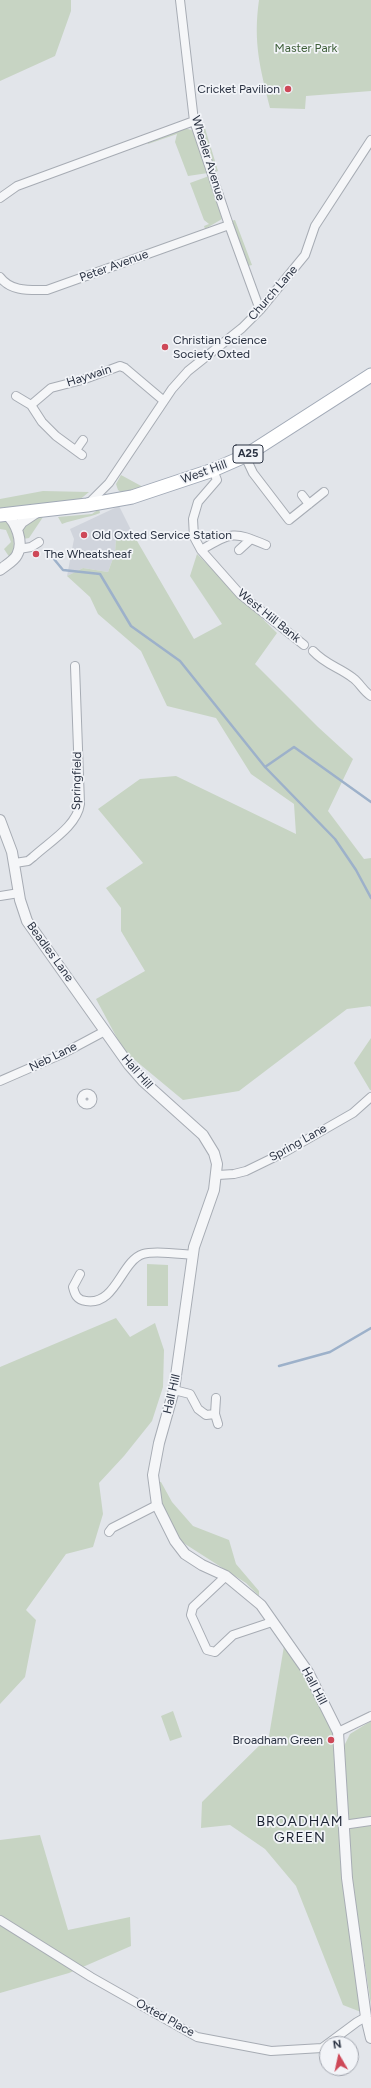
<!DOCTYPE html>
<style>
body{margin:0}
#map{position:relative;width:371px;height:2088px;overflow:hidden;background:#e2e5ea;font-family:Figtree,sans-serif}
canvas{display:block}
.north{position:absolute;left:319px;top:2036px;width:40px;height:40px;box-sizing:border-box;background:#f2f4f8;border:1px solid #a2a6af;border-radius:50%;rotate:351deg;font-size:11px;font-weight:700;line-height:16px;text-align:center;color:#2a3242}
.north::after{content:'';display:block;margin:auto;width:14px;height:18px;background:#ce4858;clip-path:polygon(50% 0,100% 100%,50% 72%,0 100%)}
</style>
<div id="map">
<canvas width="371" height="2088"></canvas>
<div class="north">N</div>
</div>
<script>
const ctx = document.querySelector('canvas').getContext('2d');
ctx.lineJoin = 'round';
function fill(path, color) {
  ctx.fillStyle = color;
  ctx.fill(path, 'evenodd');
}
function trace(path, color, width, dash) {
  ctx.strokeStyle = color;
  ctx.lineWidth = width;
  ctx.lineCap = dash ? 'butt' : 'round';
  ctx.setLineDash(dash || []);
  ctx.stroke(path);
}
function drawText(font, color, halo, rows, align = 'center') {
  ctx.font = font + ' Figtree,sans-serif';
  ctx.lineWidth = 3.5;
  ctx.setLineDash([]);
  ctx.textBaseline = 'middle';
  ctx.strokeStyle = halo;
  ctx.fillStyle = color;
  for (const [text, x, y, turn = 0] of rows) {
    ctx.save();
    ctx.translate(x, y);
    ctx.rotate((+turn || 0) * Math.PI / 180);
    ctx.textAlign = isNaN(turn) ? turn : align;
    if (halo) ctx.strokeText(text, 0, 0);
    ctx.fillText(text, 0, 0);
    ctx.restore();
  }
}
const built = new Path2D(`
 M119 506 133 534 116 539 115 553 108 572 83 568 67 576 74 539 70 529Z`);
const green = new Path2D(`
 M0 0H71V11L55 56 0 81Z
 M259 0H371V91L306 96 305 109 270 108C260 67 253 43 259 0Z
 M204 125 218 171 215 172 200 126Z
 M185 128 194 131 208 173 188 176 175 142 177 134 148 144 147 142Z
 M209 176 222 219 205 229 204 226 209 224 204 220 190 183Z
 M235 220 252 265 248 266 231 221Z
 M121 475 143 487 122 493 118 490 116 484Z
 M43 491 89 492 78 501 0 508V499Z
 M99 509 100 513C87 518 75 519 62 524L58 517 92 514Z
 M36 516 43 517 29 538 23 539V526Z
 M0 519 9 523C13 534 17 548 10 558L4 549 11 542 6 530 0 529Z
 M133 534 194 639 222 624 190 576 197 554 277 633 255 664 318 727 353 759 328 811 364 859 371 858V1007L370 1006 347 1009 239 1091 183 1100 124 1051 96 999 145 971 121 931V908L106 888 143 863 98 809 140 779 176 776 296 834 294 804 251 774 216 718 167 706 141 651 98 614 90 597 67 576 83 568 108 572 115 553 116 539Z
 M371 1038V1090H370L354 1063Z
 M147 1264 168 1265V1306H147Z
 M116 1318 130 1337 155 1323 164 1350 163 1387 152 1421 124 1456 99 1483 103 1514 93 1547 66 1554 26 1610 36 1620 25 1677 0 1704V1367Z
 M156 1481 161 1482 172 1502 193 1526 229 1540 236 1564 259 1591V1596L246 1583 182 1542 164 1513Z
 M285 1640 338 1732 320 1744 333 1736 334 1747 344 1746 350 1734 371 1721V2005L354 1893 346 1895 361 2012 343 2005 296 1886 265 1849 230 1825 201 1828 202 1802 269 1736Z
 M173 1711 182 1737 170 1741 161 1716Z
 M40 1835 68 1930 130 1917 131 1946 69 1973 0 1993V1840Z`);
const stream = new Path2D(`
 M49 553 63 570 100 574 131 626 180 661 265 767 335 839 356 870 371 898
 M265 767 294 747 371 802
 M279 1366 330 1352 371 1328`);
const minor = new Path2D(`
 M180 0 194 121 229 225 260 310
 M0 198 17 186 194 121
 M0 277C11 292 30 290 47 290L229 225
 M16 396 31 405 42 422 56 436 82 455
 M31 405 51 388 82 380 120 366 125 368 164 401
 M76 450 83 440
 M245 456 253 473 289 520 324 492
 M213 470 217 480 198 502 193 519 194 537 201 550 240 594 304 645
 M302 495 309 504
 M87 505 109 483 172 389 188 371 242 328 260 310 305 255 315 226 371 140
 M19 549 31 547 39 542
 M201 550C232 532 233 531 266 545
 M239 550 251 539
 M313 651C326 665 339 667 353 678 360 683 363 691 371 696
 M15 863 28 861 33 857C49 842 77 826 80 804L75 666
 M0 896 19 893
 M0 1081 62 1054 105 1031
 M81.5 1099a5.5 5.5 0 1 1 11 0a5.5 5.5 0 1 1-11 0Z
 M218 1175 234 1174 246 1171 285 1152 353 1113 371 1097
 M80 1274 73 1287C75 1295 77 1300 86 1301 116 1306 121 1261 143 1254 155 1250 179 1254 192 1255
 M174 1390 190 1394 198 1409 206 1415 215 1414
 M216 1398 215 1414 218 1424
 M109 1532 112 1528 157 1505
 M226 1576 193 1607 191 1615 207 1650 215 1652 233 1635 272 1622
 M338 1732 371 1716
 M343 1825 371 1821
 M0 1920 91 1977 197 2037 271 2051 322 2048 357 2022 366 2017`);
const tertiary = new Path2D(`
 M17 529 22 522 37 512
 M0 570C6 565 14 561 17 555 24 542 16 522 6 514
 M0 820 12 852 20 900 27 921 129 1065 143 1081 203 1135 214 1153 217 1164 214 1190 194 1247 174 1390 159 1443 153 1475 157 1505 175 1541 185 1554 202 1565 226 1576 261 1605 308 1672 338 1732 347 1878 366 2017 371 2038`);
const primary = new Path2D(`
 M0 515 87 505 132 497 213 470 245 456 371 375`);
const markers = [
 [288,89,4,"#ce4858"],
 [165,347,4,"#ce4858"],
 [84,535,4,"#ce4858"],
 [36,554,4,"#ce4858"],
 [331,1740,4,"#ce4858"]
];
const shields = [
 [248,454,30]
];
const shieldNames = [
 ["A25",248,454]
];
const parkNames = [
 ["Master Park",306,48]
];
const poiNames = [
 ["Cricket Pavilion",280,89,"right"],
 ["Christian Science",173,340],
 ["Society Oxted",173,354],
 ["Old Oxted Service Station",92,535],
 ["The Wheatsheaf",44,554],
 ["Broadham Green",323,1740,"right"]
];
const streetNames = [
 ["Wheeler Avenue",208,158,73],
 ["Peter Avenue",114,266,-20],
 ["Church Lane",273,293,-49],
 ["Haywain",89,376,-18],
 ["West Hill",204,472,-20],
 ["West Hill Bank",269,616,39],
 ["Springfield",77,781,-89],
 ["Beadles Lane",50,952,54],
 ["Neb Lane",53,1057,-26],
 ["Hall Hill",137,1072,49],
 ["Spring Lane",298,1143,-29],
 ["Hall Hill",172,1394,-77],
 ["Hall Hill",314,1686,62],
 ["Oxted Place",165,2018,29]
];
const quarterNames = [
 ["BROADHAM",300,1822],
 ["GREEN",300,1838]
];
fill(built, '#d0d4dc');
fill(green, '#c7d4c3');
trace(stream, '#9db1ca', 2.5);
trace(minor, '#a7acb4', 10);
trace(tertiary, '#a7acb4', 12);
trace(primary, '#a1a9b6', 15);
trace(minor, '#f5f6f8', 8);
trace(tertiary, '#f5f6f8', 10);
trace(primary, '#fff', 13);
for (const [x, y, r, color] of markers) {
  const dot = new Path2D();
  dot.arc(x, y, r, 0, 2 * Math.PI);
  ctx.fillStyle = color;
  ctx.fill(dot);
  trace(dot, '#f2f4f8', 1.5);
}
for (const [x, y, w] of shields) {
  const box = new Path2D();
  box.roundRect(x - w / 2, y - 9, w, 18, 3);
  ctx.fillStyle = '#f2f4f8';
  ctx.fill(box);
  trace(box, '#2a3242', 1);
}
drawText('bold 11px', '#2a3242', null, shieldNames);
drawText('12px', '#3d5e37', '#f2f4f8', parkNames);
drawText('12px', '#2a3242', '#f2f4f8', poiNames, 'left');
drawText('12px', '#2a3242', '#f2f4f8', streetNames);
ctx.letterSpacing = '1px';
drawText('14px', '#1c2333', '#f2f4f8', quarterNames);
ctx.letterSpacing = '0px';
</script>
